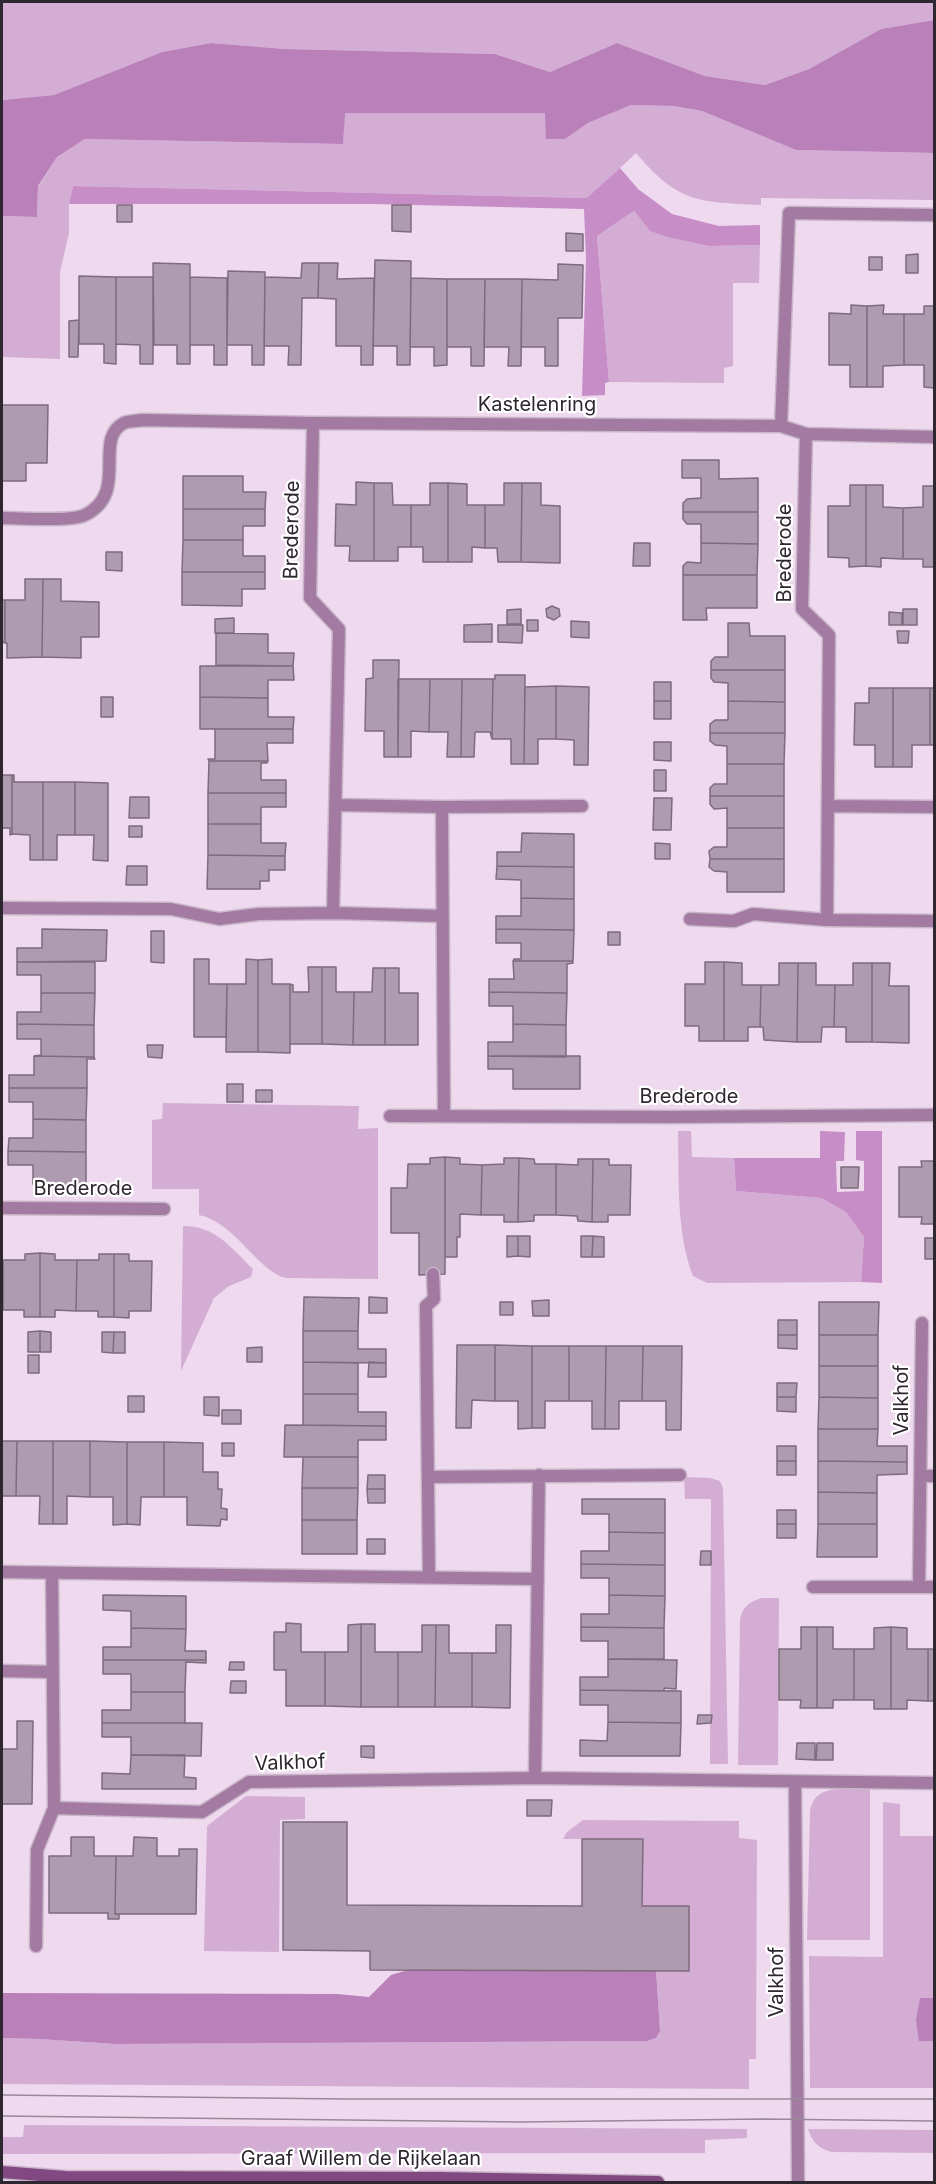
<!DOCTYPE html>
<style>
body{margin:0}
#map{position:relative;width:936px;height:2184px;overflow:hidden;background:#efd9ee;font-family:Inter,sans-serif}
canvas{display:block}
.frame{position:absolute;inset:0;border:3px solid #2f272f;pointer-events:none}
</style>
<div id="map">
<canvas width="936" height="2184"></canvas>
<div class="frame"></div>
</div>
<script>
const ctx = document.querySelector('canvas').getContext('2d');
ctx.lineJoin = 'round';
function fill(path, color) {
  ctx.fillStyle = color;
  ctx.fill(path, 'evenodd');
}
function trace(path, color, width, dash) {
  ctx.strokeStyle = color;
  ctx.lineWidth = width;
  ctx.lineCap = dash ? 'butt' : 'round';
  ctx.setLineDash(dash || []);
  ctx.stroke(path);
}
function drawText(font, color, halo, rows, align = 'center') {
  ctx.font = font + ' Inter,sans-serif';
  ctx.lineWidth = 4.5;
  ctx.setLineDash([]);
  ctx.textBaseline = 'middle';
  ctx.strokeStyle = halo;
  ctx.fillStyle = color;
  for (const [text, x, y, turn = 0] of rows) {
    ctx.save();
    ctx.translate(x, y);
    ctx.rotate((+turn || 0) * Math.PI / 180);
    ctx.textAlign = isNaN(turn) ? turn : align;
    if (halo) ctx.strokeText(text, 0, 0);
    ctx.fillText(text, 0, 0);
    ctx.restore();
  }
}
const green = new Path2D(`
 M2 2H934V20L881 29 809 69 765 85 705 76 617 43 550 72 495 54 285 49 211 43 162 52 54 95 2 100Z
 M631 105 674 106 702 111 796 150 934 153V200L761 198V205C698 202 678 203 636 153L588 198 73 186 69 204V233L60 272V359L2 357V216L37 217 38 187 57 157 85 139 343 144 344 113H546V139H565L588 123Z
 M634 211 650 231 709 246 760 245 759 283H733V366L724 368V383L609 382 597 236Z
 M163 1103 359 1106 358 1129 378 1128V1279L286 1278C258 1272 235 1222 199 1215V1189H152V1120L162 1119Z
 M678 1131H691L692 1157 734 1158 736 1191 821 1198 846 1212 864 1237 861 1282 707 1283 693 1276C676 1233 679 1177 678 1131Z
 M183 1226C216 1226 230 1247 253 1269L251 1277 229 1286 214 1298 181 1371Z
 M684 1477 710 1478 720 1481 723 1488 728 1764H710L711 1499H685Z
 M762 1598H779L778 1765H738L740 1620C743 1606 749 1602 762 1598Z
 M836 1789H870V1940H807L810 1811C813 1796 821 1791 836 1789Z
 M246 1796 305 1797V1819L280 1820 279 1952 204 1951 207 1826Z
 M883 1802 900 1804V1836H934V1998H920L919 2041H934V2088H810L809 1956 883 1957Z
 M583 1820 739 1821V1838L757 1840 756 2059H749V2089L2 2084V2038L39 2039 116 2044 647 2041 656 2038 660 2031 656 1970H689V1907L642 1906V1839H563L567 1832Z
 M24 2125 747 2129V2138L705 2140V2153L2 2154V2137H23Z
 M808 2129 934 2130V2153L832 2152C818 2148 813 2143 808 2129Z`);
const forest = new Path2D(`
 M620 168 638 189 672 214 719 226 760 225V245L709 246 668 237 650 231 634 211 597 236 609 382 605 383V395L582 396 586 258 584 209 373 204H69L73 186 587 198Z
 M820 1131 845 1132 844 1161H836L837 1192 864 1191V1161L856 1160V1131H882V1283L861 1282 864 1237 846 1212 821 1198 736 1191 734 1158H820Z`);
const water = new Path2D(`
 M934 20V153L796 150 702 111 674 106 631 105 588 123 565 139H546L545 113H345L343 144 85 139 57 157 38 186 37 217 2 216V100L54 95 162 52 211 43 285 49 495 54 550 72 617 43 705 76 765 85 809 69 881 29Z
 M408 1970H656L660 2031 656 2038 647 2041 116 2044 39 2039 2 2038V1993L337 1994 369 1997 391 1975Z
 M920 1998H934V2041H919L916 2020Z`);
const building = new Path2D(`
 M117 205H132V222H117Z
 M392 205H411V232L392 231Z
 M566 233 583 234V251H566Z
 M918 254V273H906V255Z
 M869 257H882V270H869Z
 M375 260 411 261 410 365H397V346H373Z
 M153 263 190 264V364H177V345H154Z
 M302 263H319L318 298H302L301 365H288L289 346H264L265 277 301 278Z
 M319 263H338L337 279 374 278 373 365H361V346H336V299L318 298Z
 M558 264 583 265 582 318H558V366H545V347H521L522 279 558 280Z
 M228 271 265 272 264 365H252V345H227Z
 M79 276 116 277V364L104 363V344H79Z
 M116 277H153V364H140V345L116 344Z
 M190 277 227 278V365H214V345H190Z
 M411 278 447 279V365L434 366V347H410Z
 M447 279H485L484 366H471V347H447Z
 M485 279H522L521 366H508L509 347H484Z
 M851 305 867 306V387H850V365H829V313L851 314Z
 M884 305 883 314H904V365L883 366V387H867V306Z
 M924 306H934V388L924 387V365H904V314H924Z
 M79 320 78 357H69V321Z
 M2 405H48L47 463H26V481H2Z
 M682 460H719V479L758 478V512H683V503L687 499 701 498V478H682Z
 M183 476H243V492H266L265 509H183Z
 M356 482 374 483V561H349L350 546H335L336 504 356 505Z
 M374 483H392L393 505H411V547H398V561H374Z
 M430 483H448V562H423V547H411V505H430Z
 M448 483 467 484V505H485V548L472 547V562H448Z
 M504 483H522L521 562H498L497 548H485V505H504Z
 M522 483H541V505L560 506V563L521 562Z
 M850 485H866V566L849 567V558L828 557V506H850Z
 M866 485H883V507L903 508V559L881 558V567L866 566Z
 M923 486H934V567H923V559H903V508L923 507Z
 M183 509H265V526H243V540H183Z
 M683 512H758V544L701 543V524H687L683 519Z
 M183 540H243V556H265V572H182Z
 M634 543H650V566H633Z
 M701 543 758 544 757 575H683V566L687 562 701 563Z
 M106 552H122V571L106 570Z
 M182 572H265V589H242V606L182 605Z
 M683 575H757V608H706L707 620H683Z
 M25 579H43L42 657 7 658V643H5V600H25Z
 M43 579H61V601L99 602V637H81V658L42 657Z
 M2 600H5V643L2 642Z
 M552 606 559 609 560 616 554 620 547 617 546 609Z
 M521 609V624H507V610Z
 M903 609H917V625H903Z
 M889 612 902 613V625H889Z
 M234 618V633H215V619Z
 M527 620H538V631H527Z
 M571 621 589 622V638L571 637Z
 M728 623H749L750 636H785V670H711V661L715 657H728Z
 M492 624V642H464V625Z
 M498 625H523L522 643 498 642Z
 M897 631H909L908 643H898Z
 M216 633 268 634V653H294L293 666 216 665Z
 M373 660H399L398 757H384V731H365L366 679 373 678Z
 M200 666H293L294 680H268V698L200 697Z
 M711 670H785V702L728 701V683L714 682 711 678Z
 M495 675H525L524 764H511V739H492L493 679H495Z
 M398 679H430L429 732 411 731V757H398Z
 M430 679H462L461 757H447L448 732H429Z
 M462 679H493L492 739 490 732H475L474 757H461Z
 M654 682H671V701H654Z
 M556 686 589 687 588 765H574V740L556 739Z
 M556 686V739H538V764H524L525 687Z
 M869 688H893V767H875V745H854L855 703H869Z
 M893 688H930V745H912V767H893Z
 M930 688H934V745H930Z
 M101 697H113V717H101Z
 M200 697 268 698V717H294L293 729H200Z
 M654 701H671V719H654Z
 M728 701 785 702V733H710V724L715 720H728Z
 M215 729H293V743H267L268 761H209L208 759H215Z
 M710 733H785L784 764H727V746L715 745 710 741Z
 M654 742H671V761L654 760Z
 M209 761H268L267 763H261V780H286V793H208Z
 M727 764H784V796H710V788L714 784H727Z
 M654 770H666V791H654Z
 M2 775H12V834L10 835V828H2Z
 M12 775H14V782H43V860H30V835L12 834Z
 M43 782H75V835H57V860H43Z
 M75 782 108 783V861L93 860 94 835H75Z
 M208 793H286V807H261V824H208Z
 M710 796H784V828H727V808L714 809 710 804Z
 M130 797H149V818H129Z
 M654 798H672L671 830H653Z
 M208 824H261V843H286L285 856 208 855Z
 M129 826H142V837H129Z
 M727 828H784V859H710L709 851 714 847H727Z
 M522 833 574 834V867L497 866V852H521Z
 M655 843 670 844V859H655Z
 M208 855 285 856V870H269V881H260V889H207Z
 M710 859H784V892H727V872L714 871 709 867Z
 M127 866H147V885H126Z
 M497 866 574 867V899L521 898V880L496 879Z
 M521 898 574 899V930L496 929V916H521Z
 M42 929 107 930 106 961 17 962V948H42Z
 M496 929 574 930 573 961H513L514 959H521V943H496Z
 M151 931H164V963L151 962Z
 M608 932H620V945H608Z
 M194 959H209V984H227L226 1037H194Z
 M246 959 258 960V1052H226L227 984H246Z
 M272 959V984H290V1053L258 1052V960Z
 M513 961H573V963L567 964V993L489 992V979H514Z
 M17 962H95V993H41V975H17Z
 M705 962H724V1041H699V1026H685V984H705Z
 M724 962 742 963V985H761L760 1027H748V1041H724Z
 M779 963H798L797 1042 764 1040 763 1027H760L761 985H779Z
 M798 963H816V985H835L834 1027H822L821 1042H797Z
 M853 963H872V1042H846V1027H834L835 985H853Z
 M872 963H890L889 986H909V1043L872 1042Z
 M308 967H322V1044H290V984L293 985V992H309Z
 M322 967H336V992H354L353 1045 322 1044Z
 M373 968H385V1045H353L354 992H372Z
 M385 968H399V993H418V1045H385Z
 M489 992 567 993 566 1025 513 1024V1006H489Z
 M41 993H95L94 1025 17 1024V1012H41Z
 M17 1024 94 1025V1057L34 1056 41 1055V1039H17Z
 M513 1024 566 1025V1057L488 1056V1042H513Z
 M147 1045H163L162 1058 148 1057Z
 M34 1056 94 1057 95 1059H87V1088H9V1075H34Z
 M488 1056H580V1089H513V1069H488Z
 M227 1084H243V1102H227Z
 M9 1088H87L86 1120 33 1119V1102H9Z
 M256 1090H272V1102H256Z
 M685 1091H699V1103H684Z
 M33 1119 86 1120V1152L8 1151 9 1138H33Z
 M8 1151 86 1152V1185L33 1184V1165H8Z
 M445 1157 460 1158V1164L482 1165 481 1215 460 1214V1237H457V1257H445Z
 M445 1157V1274L419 1275V1233H391V1188H407L408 1164H430V1158Z
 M504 1158H519L518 1222H504V1215H481L482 1165 504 1164Z
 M519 1158 534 1159 535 1164H556V1215H534V1221L518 1222Z
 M578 1159H593L592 1222 578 1221 577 1216 556 1215V1164L578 1165Z
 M593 1159H609V1165H631L630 1215H608V1222H592Z
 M921 1161H934V1224H921L922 1217H899V1167H922Z
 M841 1167H859L858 1188H841Z
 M507 1236H518V1256L507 1257Z
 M518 1236H530V1257L518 1256Z
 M581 1236H593L592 1257H581Z
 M593 1236 604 1237V1257H592Z
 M925 1238H934V1259H925Z
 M40 1253 55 1254V1260H77L76 1311 55 1310V1317H40Z
 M40 1253V1317H24V1310H3V1260H25V1254Z
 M99 1254H114V1317H98V1311H76L77 1260H99Z
 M114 1254H129V1261H152L151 1311H129V1318L114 1317Z
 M2 1260H3V1310H2Z
 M304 1297 359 1298 358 1331H303Z
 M369 1297 387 1298V1313H369Z
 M549 1300V1316H533L532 1301Z
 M500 1302H513V1315H500Z
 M819 1302H879L878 1335H819Z
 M778 1320H797V1335H778Z
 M40 1331V1352H28V1332Z
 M40 1331 51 1332V1352H40Z
 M303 1331H358V1349H386V1363L303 1362Z
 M102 1332H114L113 1353 102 1352Z
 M114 1332H125V1353H113Z
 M778 1335H797V1349L778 1348Z
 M819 1335H878V1366H819Z
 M457 1345H495V1401L472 1400 471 1428H456Z
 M495 1345 532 1346V1428L518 1429V1401H495Z
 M532 1346H569V1401H545V1428H532Z
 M569 1346H606L605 1429H592V1401H569Z
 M606 1346H643L642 1401H619V1429H605Z
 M643 1346H682L681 1430H666V1401H642Z
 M262 1347V1362H247V1348Z
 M28 1355H39V1373H28Z
 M303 1362 358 1363V1394H303Z
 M369 1362 386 1363V1377H368Z
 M819 1366H878V1398L819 1397Z
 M777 1383H797L796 1397H777Z
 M303 1394H358V1412H386V1426L303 1425Z
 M128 1396H144V1412H128Z
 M204 1397H219V1416L204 1415Z
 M777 1397H796V1412L777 1411Z
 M819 1397 878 1398V1429H818Z
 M222 1410H241V1424H222Z
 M285 1425 386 1426V1440H358V1457H284Z
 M818 1429H878L877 1446H907V1462L818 1461Z
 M2 1441H17L16 1496H2Z
 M17 1441H53V1524H39L40 1496H16Z
 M53 1441H90V1497L67 1496V1524H53Z
 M90 1441 127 1442V1524L113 1525V1497H90Z
 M127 1442H164V1497H141L140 1525 127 1524Z
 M164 1442 203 1443V1472H218V1489H222L221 1508 227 1509V1520L221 1519 220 1526 187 1525V1497H164Z
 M222 1443H234V1456H222Z
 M777 1446H796V1461H777Z
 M303 1457H358V1488H302Z
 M777 1461H796V1475H777Z
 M818 1461 907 1462V1474L877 1475V1493L818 1492Z
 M368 1475H385V1489H367Z
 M302 1488H358L357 1520H302Z
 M367 1489H385V1503H368Z
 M818 1492 877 1493V1524H818Z
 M582 1499H665V1533L609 1532V1514H582Z
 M777 1510H796V1524H777Z
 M302 1520H357V1554H302Z
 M777 1524H796V1538H777Z
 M818 1524H877V1557H817Z
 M609 1532 665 1533V1565L581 1564V1551H609Z
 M367 1539H385V1554H367Z
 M701 1551H711V1565H700Z
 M581 1564 665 1565V1596L609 1595V1578H581Z
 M103 1595 186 1596V1629L131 1628V1611L103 1610Z
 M609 1595 665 1596 664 1628 581 1627V1614H609Z
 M286 1623 301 1624V1652H325V1706H286V1670H274V1632H286Z
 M361 1624H375V1652H398V1707H361Z
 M361 1624V1707L325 1706V1652H348V1625Z
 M422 1625H436L435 1707H398V1652H422Z
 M436 1625H449V1653H472V1707H435Z
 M496 1625H511L510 1708 472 1707V1653H496Z
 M581 1627 664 1628V1659H608V1641H581Z
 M801 1627H817V1708H800L801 1700H779V1649H801Z
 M817 1627H833V1649H854V1700H833V1708H817Z
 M891 1627 907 1628V1649H928V1701L907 1700V1709H891Z
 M891 1627V1709H874V1700H854V1649H874V1628Z
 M131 1628 186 1629 185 1651H206V1660H103V1647H131Z
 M928 1649H934V1701H928Z
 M608 1659 677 1660 676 1689 664 1688V1691L580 1690V1677H608Z
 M103 1660H206V1663L186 1662 185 1692H131V1674H103Z
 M230 1662H244V1670H229Z
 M231 1681H246V1693H230Z
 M580 1690 681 1691V1723L608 1722V1705H580Z
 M131 1692H185V1723H102V1710H131Z
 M698 1715H712L711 1723 697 1724Z
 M17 1721H33L32 1804H2V1749H17Z
 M608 1722 681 1723 680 1756H580V1740L607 1741Z
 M102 1723H202L201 1756 131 1755V1737H102Z
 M797 1743H815V1760L796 1759Z
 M817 1743H833V1760H816Z
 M361 1746H374V1758L361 1757Z
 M131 1755H185L184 1777 196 1778V1789H102V1773L130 1774Z
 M527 1800H552L551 1816H527Z
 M283 1822H347V1905L582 1906V1839H643L642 1906H689V1971L370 1970V1951L283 1950Z
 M71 1837H94V1856H116L115 1914H119V1919H108V1913H49V1856H71Z
 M134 1837 157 1838V1856H179V1849H197L196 1914H115L116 1856H133Z`);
const street = new Path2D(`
 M313 423 310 598 339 629 333 913
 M781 426 806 434 934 437
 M806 434 802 609 829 635 827 920
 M2 518C20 518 71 522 85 515 130 493 92 439 124 423 129 421 137 421 143 420L313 423 781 426 789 213 934 215
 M337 805 442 807 582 806
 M828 806 934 807
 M442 807 444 1116
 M2 908 171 909 219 919 259 914 333 913 442 916
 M690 919 734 921 753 914 827 920 934 921
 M390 1116 669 1117 934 1115
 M2 1208 164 1209
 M921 1476H934
 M428 1477 680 1475
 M2 1572 538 1579
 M52 1573 54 1808 202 1812 249 1782 535 1778 934 1783
 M429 1577 426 1306 434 1299 433 1274
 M813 1587H934
 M919 1587 922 1323
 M2 1671 52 1672
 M535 1778 539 1475
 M795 1782 798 2182
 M36 1946 37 1850 54 1808`);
const secondary = new Path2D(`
 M2 2172 65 2177 440 2178 658 2182`);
const tram = new Path2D(`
 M2 2095 345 2099H934
 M2 2116 521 2122 763 2119 934 2121`);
const streetNames = [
 ["Kastelenring",537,405],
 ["Brederode",292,530,-89],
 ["Brederode",785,553,-90],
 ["Brederode",689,1097],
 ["Brederode",83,1189],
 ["Valkhof",902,1400,-90],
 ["Valkhof",290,1763,-2],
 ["Valkhof",777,1982,-90],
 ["Graaf Willem de Rijkelaan",361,2159]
];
fill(green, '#d3add3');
fill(forest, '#c78dc7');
fill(water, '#b980ba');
fill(building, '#af9baf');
trace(building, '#7e6b7e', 1.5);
trace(street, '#c9b5c8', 15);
trace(secondary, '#c9b5c8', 15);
trace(street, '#a27aa2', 12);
trace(secondary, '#814882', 12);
trace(tram, '#988998', 1.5);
drawText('20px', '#2f272f', '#fff', streetNames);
</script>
